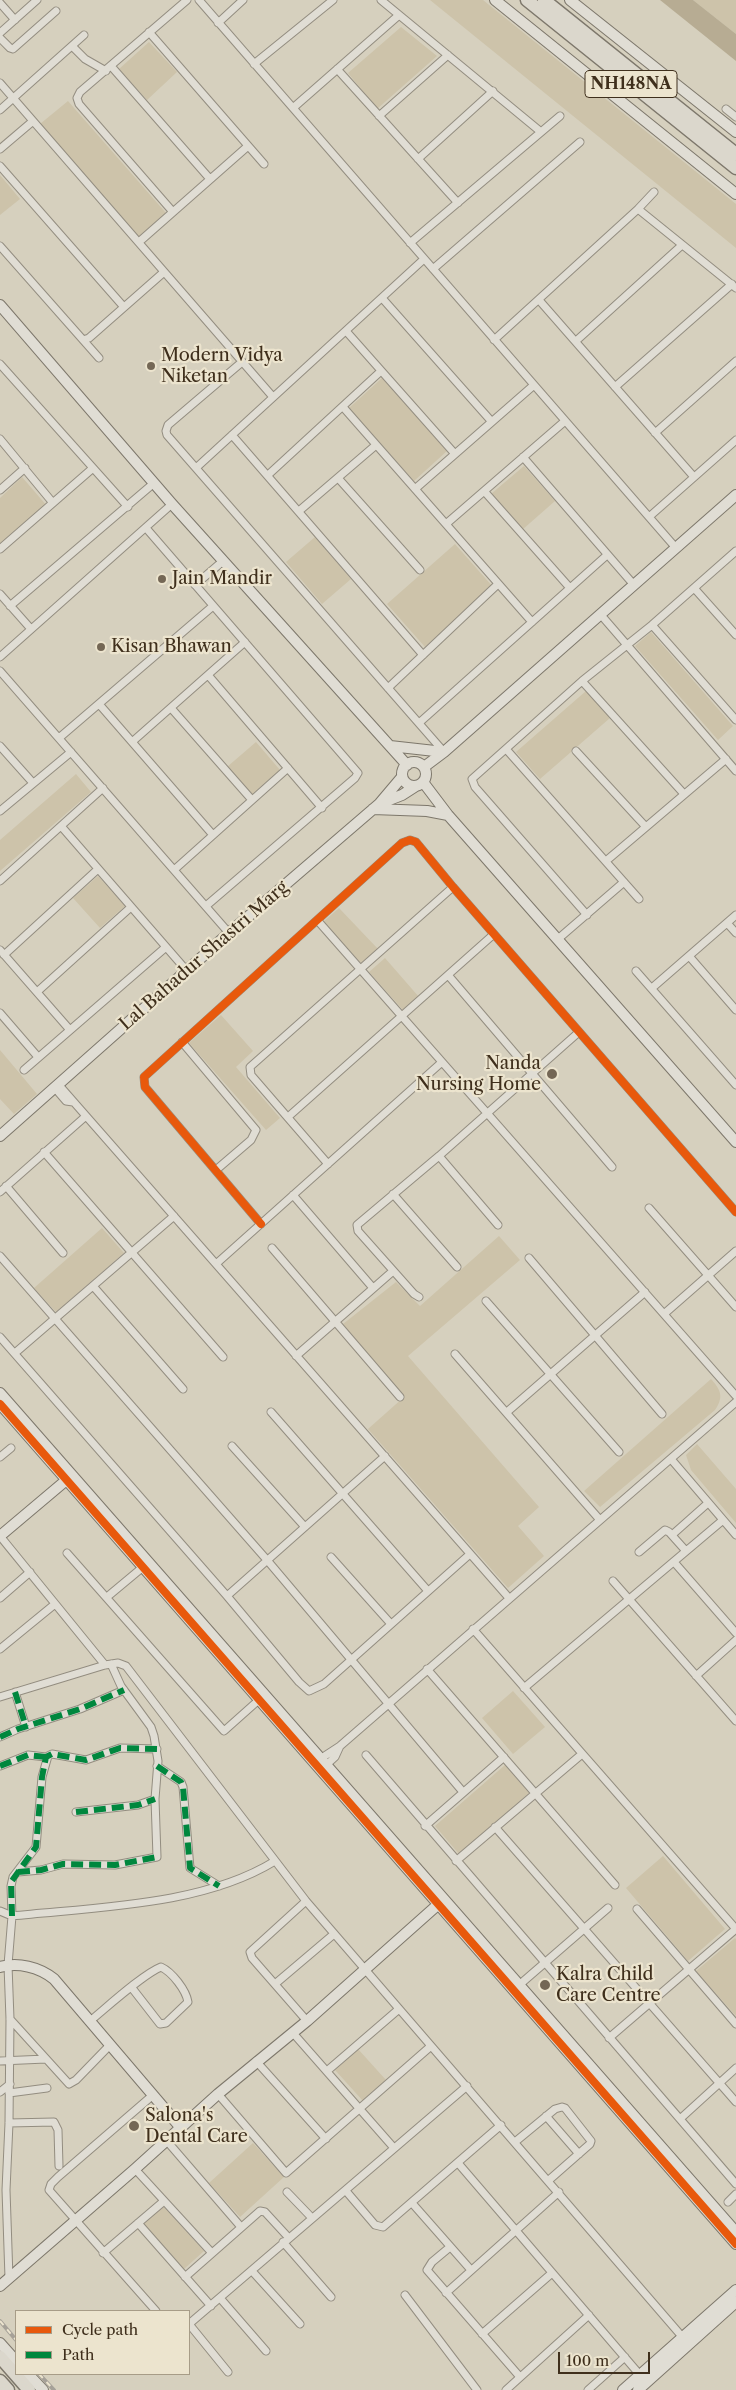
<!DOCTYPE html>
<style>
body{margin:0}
#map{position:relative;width:736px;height:2390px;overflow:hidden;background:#d6d0be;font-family:"Libre Caslon Text",serif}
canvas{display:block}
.legend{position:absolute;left:15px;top:2310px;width:175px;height:65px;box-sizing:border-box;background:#ece4ce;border:1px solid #a79c87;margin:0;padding:6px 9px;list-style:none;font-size:15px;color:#3f2f1c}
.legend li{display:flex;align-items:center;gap:10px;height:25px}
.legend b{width:25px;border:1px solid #a79c87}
.scale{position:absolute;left:558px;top:2352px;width:92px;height:22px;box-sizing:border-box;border:2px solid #3f2f1c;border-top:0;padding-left:6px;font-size:15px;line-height:18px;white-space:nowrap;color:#3f2f1c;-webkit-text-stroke:4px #ece4ce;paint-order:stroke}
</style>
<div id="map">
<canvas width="736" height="2390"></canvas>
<ul class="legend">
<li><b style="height:6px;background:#e8590c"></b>Cycle path</li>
<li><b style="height:6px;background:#00873e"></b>Path</li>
</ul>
<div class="scale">100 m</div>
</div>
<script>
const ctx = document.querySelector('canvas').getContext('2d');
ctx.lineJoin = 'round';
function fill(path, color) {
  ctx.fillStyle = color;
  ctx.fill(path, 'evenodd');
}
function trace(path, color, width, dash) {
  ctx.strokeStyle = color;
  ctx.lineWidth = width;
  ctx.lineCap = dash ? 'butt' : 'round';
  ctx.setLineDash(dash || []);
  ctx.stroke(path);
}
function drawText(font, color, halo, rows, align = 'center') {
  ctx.font = font + ' "Libre Caslon Text",serif';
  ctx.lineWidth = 4.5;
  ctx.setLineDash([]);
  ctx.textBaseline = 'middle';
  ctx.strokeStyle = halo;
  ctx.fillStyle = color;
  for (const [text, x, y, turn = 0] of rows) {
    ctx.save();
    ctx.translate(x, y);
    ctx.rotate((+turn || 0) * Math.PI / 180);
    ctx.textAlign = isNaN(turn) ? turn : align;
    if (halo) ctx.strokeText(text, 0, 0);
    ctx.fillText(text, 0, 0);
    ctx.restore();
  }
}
const green = new Path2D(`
 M430 0H483L736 204V248Z
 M693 0H736V34Z
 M401 27 437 56 377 109 348 73Z
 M149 42 177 72 147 100 119 69Z
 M68 101 166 213 139 237 40 124Z
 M0 175 20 199 0 215Z
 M382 378 447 451 414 481 349 408Z
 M524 466 555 501 522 530 491 494Z
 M22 477 47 506 0 547V498Z
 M315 537 351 579 322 604 286 562Z
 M455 544 493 587 425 647 387 604Z
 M651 632 733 726 718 740 635 646Z
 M586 691 610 718 540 779 516 752Z
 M256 742 280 770 251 795 227 767Z
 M76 774 91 792 0 871V840Z
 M98 876 125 906 100 928 73 898Z
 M339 908 378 949 362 964 323 922Z
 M385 958 419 997 403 1010 369 972Z
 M221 1015 253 1051 236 1067 280 1118 266 1130 189 1043Z
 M0 1050 37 1094 14 1114 0 1099Z
 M102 1228 124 1253 56 1312 34 1288Z
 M499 1236 520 1260 408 1356 539 1507 518 1526 544 1556 508 1588 368 1429 404 1397 343 1324 396 1282 420 1306Z
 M711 1379C721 1390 724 1397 715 1410L600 1507 584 1491Z
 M697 1444 736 1489V1523L691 1470 686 1455Z
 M513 1691 545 1727 513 1754 482 1718Z
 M505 1765 529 1793 459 1854 435 1826Z
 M663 1856 725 1929 688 1961 626 1888Z
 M735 1938 736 1939V2016L696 1971Z
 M358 2049 386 2080 363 2101 335 2070Z
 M253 2143 284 2177 240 2217 209 2183Z
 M163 2206 204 2251 184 2269 143 2224Z`);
const water = new Path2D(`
 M660 0H693L736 34V61Z`);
const street = new Path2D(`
 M199 0 676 548
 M381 0 541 132
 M0 3 15 20
 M218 23 243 0
 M149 32 264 164
 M0 33 37 0
 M0 38 10 48 13 49 56 11
 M72 46 85 59 106 71
 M254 64 333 0
 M111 66 210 179
 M337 69 458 203
 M0 83 273 397
 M293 108 399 15
 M726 109 736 117
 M0 110 84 35
 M379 116 448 55
 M0 149 33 121
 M418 159 493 91
 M0 166 123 306
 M638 209 736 288
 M173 212 79 104 77 98 80 92 187 0
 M139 242 248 146
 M410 243 560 116
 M0 246 99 358
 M433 269 580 142
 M382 298 492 422
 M539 300 694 477
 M346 331 455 454
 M83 340 89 338 164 272
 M494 340 638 209 654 192
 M576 341 682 245
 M242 362 168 425 166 431 167 435 444 752
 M0 364 128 507
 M615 387 732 284
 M343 407 532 622
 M655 433 736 361
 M232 435 423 655
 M0 439 53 503
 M523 457 634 585
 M196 468 424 259
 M268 475 381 371
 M338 478 420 570
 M415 489 534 385
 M0 490 25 468
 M484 491 570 588
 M299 511 376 445
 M649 517 736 440
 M446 524 565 421
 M146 528 358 773 355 778 206 906
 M0 549 93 468
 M195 585 223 561
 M694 588 736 635
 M0 594 31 629
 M10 606 154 483
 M601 615 736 771
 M652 625 736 720
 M0 657 172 504
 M0 671 229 933
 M208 675 322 808
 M582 681 684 794
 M388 688 498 584
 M99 704 213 835
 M171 708 252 800
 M419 723 607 555
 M59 738 213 606
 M132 742 245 642
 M0 746 33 783
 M506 749 639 899
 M576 751 646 827
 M0 811 71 752
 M61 826 187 971
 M606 861 726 759
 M174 870 288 768
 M0 881 103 788
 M587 915 475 787 472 779 582 681 652 625 736 551
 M318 921 736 1396
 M727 923 736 933
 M558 939 624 882
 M0 950 70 1030
 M4 955 98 869
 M689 956 736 1010
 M636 971 736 1085
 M448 975 612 1167
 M652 988 736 915
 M37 992 131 907
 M0 1013 38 1057
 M182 1042 256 1130 251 1140 216 1170
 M24 1070 166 947
 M58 1084 509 1598
 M54 1087 66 1101 73 1102
 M288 1117 494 934
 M44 1152 223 1357
 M439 1156 498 1225
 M328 1164 251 1075 250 1067 453 887
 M6 1186 63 1253
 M0 1192 86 1116
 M393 1194 457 1267
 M293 1195 373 1288
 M649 1208 736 1307
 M261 1224 145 1087 144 1077 402 843 410 840 416 842 453 887 736 1212
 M272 1248 400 1397
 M0 1256 267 1560 463 1792
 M529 1258 662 1414
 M216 1264 442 1062
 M93 1286 183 1389
 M419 1297 414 1294 358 1231 357 1225 439 1156 579 1032
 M486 1301 619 1452
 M664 1314 736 1251
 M0 1337 227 1596 299 1682 309 1691 324 1684 470 1554
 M15 1353 174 1216
 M455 1354 600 1520
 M296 1356 393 1271
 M271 1412 428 1591
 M507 1412 645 1292
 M232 1446 305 1527
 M0 1457 11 1448
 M671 1459 736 1535
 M672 1535 708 1503
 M0 1536 105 1665
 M639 1552 665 1530 669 1532 686 1551
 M67 1553 224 1731 261 1698
 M331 1557 391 1624
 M674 1562 736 1633
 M613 1581 736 1721
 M227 1596 385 1456
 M107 1597 143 1567
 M0 1598 30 1572
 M473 1629 736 1929
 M0 1649 55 1604
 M427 1669 615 1885
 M696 1676 736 1640
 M524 1688 723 1520
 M15 1692 26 1727
 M0 1697 105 1665 118 1663 126 1666 306 1901 685 2340
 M0 1737 18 1729 80 1709 124 1690
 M366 1755 736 2184
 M317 1761 340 1746 736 1402
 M0 1766 28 1755 46 1757
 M157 1766 181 1782 183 1787 190 1868 219 1886
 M324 1767 335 1757 340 1746
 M76 1812 138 1805 155 1799
 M425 1826 504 1757
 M495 1827 736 2102
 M456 1861 582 1754
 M18 1872 41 1870 63 1864 115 1865 157 1857 155 1799 158 1761 154 1736 151 1727 121 1686 111 1664
 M306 1901 250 1952 252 1958 307 2021
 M637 1909 736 2024
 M0 1911 12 1916C96 1907 202 1906 275 1861
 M275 1984 334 1934
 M518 1986 608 1908
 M10 2019 69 2084 76 2080 110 2045
 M90 2021C106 2008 143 1974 161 1967 172 1972 186 1990 188 2002L166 2023 160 2024 132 1988
 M293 2033 394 2148
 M609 2038 736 1929
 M0 2061 46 2059
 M256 2061 326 2139
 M327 2071 399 2009
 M0 2092 10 2084
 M9 2093 47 2088
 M218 2094 286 2173 431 2046
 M153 2095 58 2177 51 2184 49 2190 156 2311
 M546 2116 579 2154
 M680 2119 736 2068
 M9 2123 54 2122 58 2130 59 2166
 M166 2140 241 2227
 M515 2142 555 2109 562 2107 565 2108 591 2141 590 2144 549 2180
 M458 2163 640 2375
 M135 2169 212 2253
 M346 2191 375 2225 383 2227 501 2125
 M287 2192 312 2218
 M728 2202 736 2194
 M412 2203 471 2270
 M138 2223 211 2306
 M283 2242 331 2297
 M450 2247 432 2262 427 2270 520 2377
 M103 2253 164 2201
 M252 2271 300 2324
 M185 2277 260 2211 265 2212 288 2237
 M9 2278 6 2190 9 2123 10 2019 8 1965 12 1916 11 1886 13 1877 36 1847 42 1777 48 1756 52 1754 86 1760 120 1748 157 1749
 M446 2293 559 2192
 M405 2295 477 2390
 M220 2298 266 2351
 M189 2324 467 2086
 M189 2324 228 2372
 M482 2334 552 2273
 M506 2390 589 2315
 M588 2390 625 2357`);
const secondary = new Path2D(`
 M495 0 736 194
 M570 0 736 132
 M0 305 172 504 407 765
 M390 746 444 752
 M402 774a12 12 0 1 1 24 0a12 12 0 1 1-24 0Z
 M424 767 444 752 736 495
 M423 782 448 815 736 1142
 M380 803 402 777
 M373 809 427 811 448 815
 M0 1136 229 933 379 804 402 795 416 786
 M0 1393 736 2232
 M0 1404 736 2244
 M0 1536 70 1477
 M0 1967C18 1962 39 1967 54 1979L181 2128
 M0 2286 135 2169 218 2094 307 2021 442 1901
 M0 2343 16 2361
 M28 2374 43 2390
 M623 2390 736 2290
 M638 2390 736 2302`);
const highway = new Path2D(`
 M527 0 736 168
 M544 0 736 154
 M0 2357 29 2390
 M0 2381 8 2390`);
const rail = new Path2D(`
 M0 2321 16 2340
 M39 2374 54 2390`);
const quiet = new Path2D(`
 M15 1692 26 1727
 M0 1737 18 1729 80 1709 124 1690
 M0 1766 28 1755 46 1757
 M157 1766 181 1782 183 1787 190 1868 219 1886
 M76 1812 138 1805 155 1799
 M18 1872 41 1870 63 1864 115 1865 157 1857
 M12 1916 11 1882 36 1847 42 1777 46 1757 52 1754 86 1760 120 1748 157 1749`);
const cycleway = new Path2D(`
 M261 1224 145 1087 144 1077 402 843 410 840 416 842 453 887 736 1212
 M0 1404 736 2244`);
const markers = [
 [151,366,5,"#746755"],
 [162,579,5,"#746755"],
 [101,647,5,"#746755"],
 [552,1074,6,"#746755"],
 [545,1985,6,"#746755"],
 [134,2126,6,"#746755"]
];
const shields = [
 [631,84,92]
];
const shieldNames = [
 ["NH148NA",631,84]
];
const poiNames = [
 ["Modern Vidya",161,356],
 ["Niketan",161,377],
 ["Jain Mandir",172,579],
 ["Kisan Bhawan",111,647],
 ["Nanda",541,1064,"right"],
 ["Nursing Home",541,1085,"right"],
 ["Kalra Child",556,1975],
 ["Care Centre",556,1996],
 ["Salona's",145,2116],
 ["Dental Care",145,2137]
];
const streetNames = [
 ["Lal Bahadur Shastri Marg",204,956,-41]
];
fill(green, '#cdc3aa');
fill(water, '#b7ac93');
trace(street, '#938d80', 9);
trace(secondary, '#7d776b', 12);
trace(highway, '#7d776b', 15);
trace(street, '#e0ddd4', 7);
trace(secondary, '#e0ddd4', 10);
trace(highway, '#dbd7cc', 12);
trace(rail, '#a6a198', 4);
trace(rail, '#ece4ce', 2, [5.5]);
trace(quiet, '#00873e', 6, [12, 6]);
trace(cycleway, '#e8590c', 8);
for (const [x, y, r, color] of markers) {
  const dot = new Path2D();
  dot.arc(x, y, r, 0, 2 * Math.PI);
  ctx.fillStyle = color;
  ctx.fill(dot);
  trace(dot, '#ece4ce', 2);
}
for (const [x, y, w] of shields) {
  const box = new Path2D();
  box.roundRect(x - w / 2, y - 13.5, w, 27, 4);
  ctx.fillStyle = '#ece4ce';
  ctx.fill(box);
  trace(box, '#3f2f1c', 1);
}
drawText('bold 16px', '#3f2f1c', null, shieldNames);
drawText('18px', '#3f2f1c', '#ece4ce', poiNames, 'left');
drawText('18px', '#3f2f1c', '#ece4ce', streetNames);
</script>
